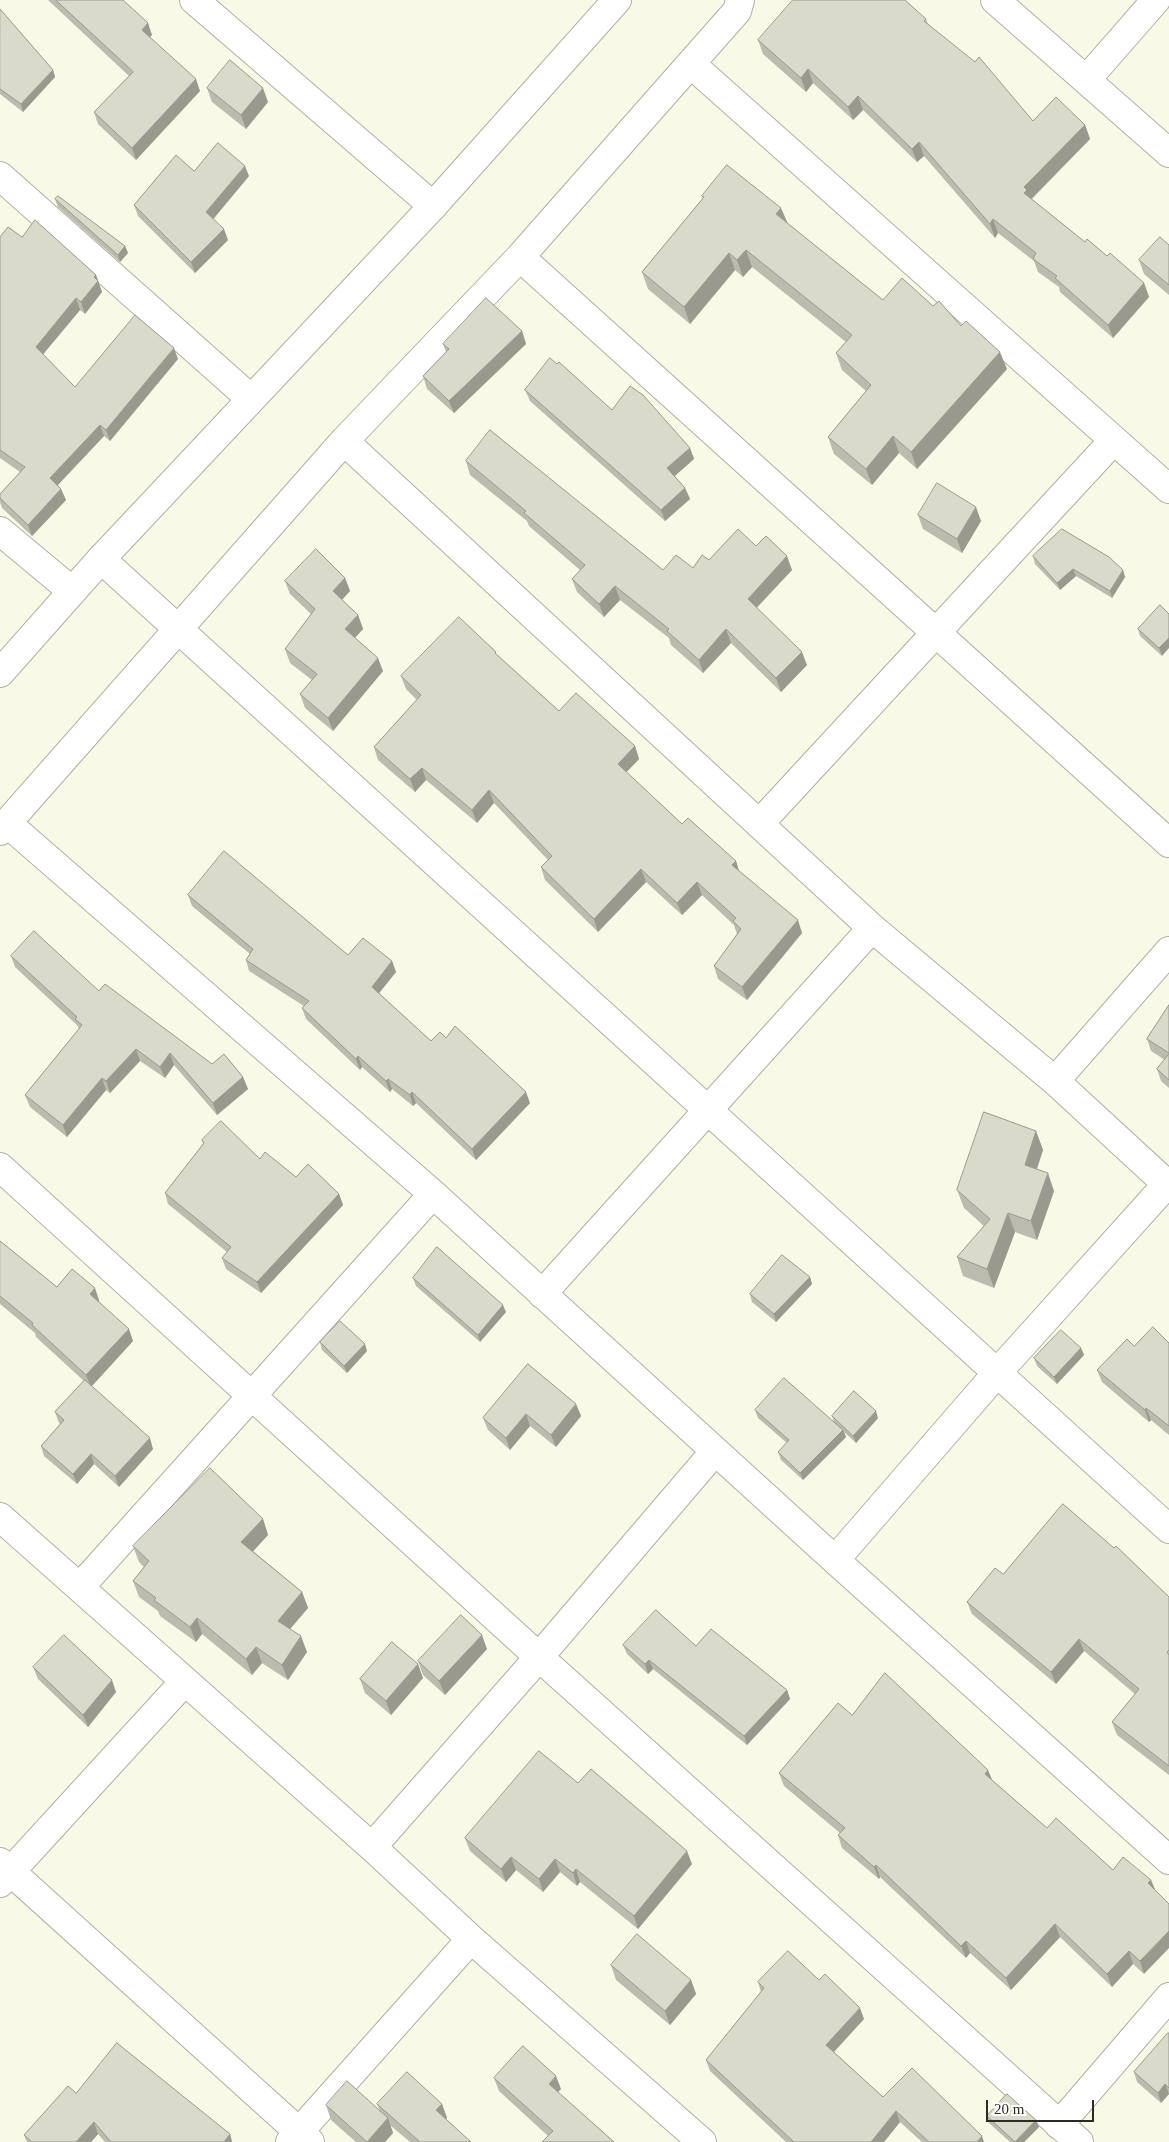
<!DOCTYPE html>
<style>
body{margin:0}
#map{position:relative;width:1169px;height:2142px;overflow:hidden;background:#f9f9e8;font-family:"Times New Roman",serif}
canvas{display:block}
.scale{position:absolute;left:986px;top:2100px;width:108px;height:22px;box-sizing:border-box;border:2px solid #2b2b25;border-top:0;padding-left:6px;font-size:15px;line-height:18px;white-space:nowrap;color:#2b2b25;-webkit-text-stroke:4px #fff;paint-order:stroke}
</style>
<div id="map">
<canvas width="1169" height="2142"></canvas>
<div class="scale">20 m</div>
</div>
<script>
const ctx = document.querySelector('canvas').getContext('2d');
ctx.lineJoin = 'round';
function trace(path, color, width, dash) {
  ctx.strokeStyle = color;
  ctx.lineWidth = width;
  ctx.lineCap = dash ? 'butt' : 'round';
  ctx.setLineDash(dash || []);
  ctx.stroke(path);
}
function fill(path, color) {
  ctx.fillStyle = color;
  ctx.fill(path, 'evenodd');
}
const minor = new Path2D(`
 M194 0 433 206
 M995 0 1169 153
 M691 64 1169 489
 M1087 79 1156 0
 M0 176 251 399
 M520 257 1169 843
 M344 441 872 928 1055 1081 1169 1186
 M0 531 72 591
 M101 559 1169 1529
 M7 823 433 1194 835 1560 1169 1860
 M759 824 1114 440
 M0 831 344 441 520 257 737 11 740 0
 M1055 1081 1169 951
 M0 1167 539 1657 1079 2142
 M542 1294 872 928
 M0 1517 372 1847 471 1939 702 2142
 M835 1560 997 1373 1167 1184
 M80 1587 433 1194
 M372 1847 539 1657 715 1451
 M0 1862 310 2142
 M0 1883 184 1682
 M1059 2125 1169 1997
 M290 2142 471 1939`);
const highway = new Path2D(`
 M0 673 101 559 433 206 617 0`);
const wall = new Path2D(`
 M48 0H123L152 35 150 37 200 91 136 160 98 124 94 112 129 76Z
 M0 9 53 70 55 77 23 112 0 94Z
 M926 19 928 24 1033 121 1085 125 1090 139 1032 199 1085 242 1107 256 1144 283 1149 297 1113 338 1060 292 1059 287 1038 272 1034 261 998 233 995 238 924 156 917 162 863 110 853 120 813 83 806 92 763 54 758 40Z
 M207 88 268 102 246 129 212 102Z
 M194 171 249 176 213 219 228 240 195 273 138 216 134 205Z
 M702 196 787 224 883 300 933 306 961 326 1007 369 917 469 899 453 872 485 834 454 828 437 866 391 842 370 836 353 846 342 752 267 743 277 735 270 690 324 648 289 642 272 703 198Z
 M55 199 125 246 128 253 120 262 58 207Z
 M0 237H22L96 275 102 292 85 314 80 310 43 354 75 387 178 359 110 441 104 436 58 485 61 489 66 500 32 536 2 508 0 502V494L20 472 0 458Z
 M1169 245V295L1144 274 1139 260Z
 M522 331 526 344 454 413 427 389 423 376 446 352 443 344Z
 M557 364 612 410 690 448 694 459 675 476 685 488 690 499 665 521 530 401 525 390Z
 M466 461 663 570 693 568 709 560 756 546 792 570 757 608 807 665 781 692 731 643 703 673 671 645 669 638 620 600 604 617 577 592 572 579 580 570 529 526 527 521 470 475Z
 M918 515 981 521 962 553 923 529Z
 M1033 556 1123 570 1125 577 1112 598 1076 576 1060 590 1035 564Z
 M345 578 350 591 342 600 358 615 363 629 355 638 383 671 333 731 305 708 300 694 312 680 290 663 285 649 311 614 290 594 285 581Z
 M1160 605 1162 656 1140 636 1138 629Z
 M497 655 559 711 635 746 639 759 626 772 682 824 736 861 739 872 802 933 747 1000 718 979 714 966 737 934 734 925 702 895 682 915 646 882 598 932 545 880 541 867 548 860 494 803 477 823 426 780 415 792 378 760 374 747 417 700 406 689 401 676Z
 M188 895 348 955 392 961 396 972 379 993 431 1041 446 1038 530 1103 476 1160 416 1103 413 1106 392 1089 390 1092 362 1067 360 1070 306 1019 302 1008 304 1006 249 971 246 960 250 954 192 906Z
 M11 956 99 991 212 1064 243 1077 248 1089 217 1115 174 1065 165 1078 140 1061 110 1093 106 1090 67 1137 30 1107 25 1095 79 1029 77 1025 15 967Z
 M1169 1005V1088L1161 1081 1157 1069 1165 1060 1151 1051 1147 1039Z
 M1036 1131 1043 1150 1037 1169 1054 1191 1037 1240 1015 1232 994 1288 963 1276 957 1257 984 1226 964 1208 957 1190Z
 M202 1140 260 1159 296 1177 339 1194 343 1205 261 1293 226 1269 222 1258 227 1252 168 1204 165 1193 203 1144Z
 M0 1241 57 1287 99 1300V1301L133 1341 92 1386 153 1449 119 1487 94 1464 77 1484 44 1456 41 1446 60 1424 59 1423 55 1412 84 1381 36 1337 35 1333 0 1304Z
 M810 1277 812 1284 776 1322 752 1302 750 1294Z
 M413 1278 506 1312 480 1342 416 1286Z
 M320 1342 367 1351 347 1373 322 1350Z
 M1169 1343V1435L1151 1420 1149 1422 1102 1382 1097 1370 1134 1346Z
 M1081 1348 1084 1355 1057 1384 1037 1366 1034 1358Z
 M576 1404 581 1416 556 1447 530 1426 510 1450 488 1430 483 1418Z
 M755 1410 834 1422 832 1416 878 1418 856 1443 844 1432 846 1437 803 1480 781 1460 778 1452 787 1443 758 1418Z
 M263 1519 268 1535 253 1551 302 1592 308 1608 290 1629 307 1652 288 1680 262 1663 252 1675 202 1634 196 1642 160 1616 158 1611 139 1597 133 1581 144 1567 139 1562 133 1546Z
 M1003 1574 1169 1597V1775L1117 1735 1112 1722 1135 1694 1084 1651 1056 1684 972 1614 967 1602Z
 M623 1645 787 1690 790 1699 747 1745 653 1669 648 1674 627 1654Z
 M487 1649 445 1695 423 1675 418 1661Z
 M33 1667 116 1692 88 1727 38 1679Z
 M423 1678 391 1715 365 1693 360 1679Z
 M852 1715 993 1781 1047 1828 1113 1870 1151 1880 1155 1890 1144 1974 1133 1964 1112 1987 1060 1937 1011 1990 970 1953 966 1958 880 1877 879 1879 842 1848 838 1835 840 1833 784 1786 779 1773Z
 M578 1783 692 1864 638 1929 580 1882 577 1886 560 1872 543 1892 516 1870 506 1882 470 1851 465 1838Z
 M611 1965 691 1980 696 1994 670 2025 616 1980Z
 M819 1980 864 2019 834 2052 883 2097 984 2142H922L900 2122 884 2142H786L710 2071 706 2060 761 1992 758 1982Z
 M1169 2033V2094L1161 2103 1137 2082 1134 2072Z
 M494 2078 561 2089 558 2092 614 2142 548 2136 499 2091Z
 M76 2093 230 2134 232 2142H105L98 2134 91 2142H27L24 2135Z
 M377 2104H442L447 2118 446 2119 471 2142H410L390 2125 393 2133 385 2142H356L331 2120 326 2105 380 2111Z
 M987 2116 1039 2127 1024 2142H1010L989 2123Z`);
const shadedWall = new Path2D(`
 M148 23 152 35 146 41 142 30Z
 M808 69 813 83 806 92 801 78Z
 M53 70 55 77 23 112 21 104Z
 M196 79 200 91 136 160 132 148Z
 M263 88 268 102 246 129 241 115Z
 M858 96 863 110 853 120 848 107Z
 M1085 125 1090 139 1030 200 1024 193V187Z
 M919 142 924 156 917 162 912 149Z
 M245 166 249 176 210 223 206 212Z
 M781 208 788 224 776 214Z
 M993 219 998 233 995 238 990 224Z
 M224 229 228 240 195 273 191 262Z
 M125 246 128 253 120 262 118 255Z
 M746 250 752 267 743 277 737 260Z
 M729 253 735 270 690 324 684 307Z
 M96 275 102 292 85 314 81 302 94 277Z
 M1144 283 1149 297 1113 338 1108 325Z
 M76 298 80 310 40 358 36 347Z
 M522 331 526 344 454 413 449 401Z
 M174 348 178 359 110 441 106 430Z
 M1000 352 1007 369 917 469 911 452Z
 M100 425 104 436 54 489 50 478Z
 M893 436 899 453 872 485 866 469Z
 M690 448 694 459 671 479 667 468Z
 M685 488 690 499 665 521 661 510Z
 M61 489 66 500 32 536 28 525Z
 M976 507 981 521 962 553 957 539Z
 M787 556 792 570 752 612 748 599Z
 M1073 569 1076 576 1060 590 1057 583Z
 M1123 570 1125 577 1112 598 1110 591Z
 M345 578 350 591 338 604 333 591Z
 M615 586 620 600 604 617 599 604Z
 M358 615 363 629 350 643 345 629Z
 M726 629 731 643 703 673 699 660Z
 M1169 638V648L1162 656 1159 648Z
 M802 652 807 665 781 692 776 678Z
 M378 658 383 671 333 731 328 718Z
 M635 746 639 759 622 777 618 764Z
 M422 768 426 780 415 792 410 779Z
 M489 790 494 803 477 823 472 810Z
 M736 861 740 874 732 865Z
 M641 869 646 882 598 932 594 919Z
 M697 882 702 895 682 915 677 903Z
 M798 920 802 933 747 1000 742 987Z
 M392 961 396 972 376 997 372 987Z
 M136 1049 140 1061 110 1093 106 1081Z
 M170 1053 174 1065 165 1078 160 1067Z
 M358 1056 362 1067 360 1070 356 1059Z
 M243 1077 248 1089 217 1115 213 1103Z
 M102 1078 106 1090 67 1137 63 1125Z
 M388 1079 392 1089 390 1092 386 1081Z
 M412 1092 416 1103 413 1106 410 1095Z
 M526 1092 530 1103 476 1160 472 1149Z
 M1036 1131 1043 1150 1032 1183 1025 1165Z
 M1048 1173 1054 1191 1037 1240 1031 1221Z
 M339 1194 343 1205 261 1293 257 1282Z
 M1008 1213 1015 1232 994 1288 987 1269Z
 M810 1277 812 1284 776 1322 774 1314Z
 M95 1288 99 1300 95 1306 90 1294Z
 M503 1305 506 1312 480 1342 478 1335Z
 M129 1329 133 1341 91 1387 86 1375Z
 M365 1344 367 1351 347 1373 344 1366Z
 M1081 1348 1084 1355 1057 1384 1054 1377Z
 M576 1404 581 1416 556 1447 551 1435Z
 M1146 1408 1151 1420 1149 1422 1145 1410Z
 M876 1411 878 1418 856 1443 853 1436Z
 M526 1414 530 1426 510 1450 506 1438Z
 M843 1430 846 1437 803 1480 800 1473Z
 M150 1438 153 1449 119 1487 115 1476Z
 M91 1454 94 1464 77 1484 73 1474Z
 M263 1519 268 1535 247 1558 241 1542Z
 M302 1592 308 1608 284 1636 278 1621Z
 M197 1618 202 1634 196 1642 190 1627Z
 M482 1635 487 1649 445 1695 439 1681Z
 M301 1636 307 1652 288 1680 282 1665Z
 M1079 1639 1084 1651 1056 1684 1051 1672Z
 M256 1647 262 1663 252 1675 246 1659Z
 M649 1660 653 1669 648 1674 645 1664Z
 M418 1664 423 1678 391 1715 386 1701Z
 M112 1680 116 1692 88 1727 83 1715Z
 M787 1690 790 1699 747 1745 744 1736Z
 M988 1770 993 1782 985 1774Z
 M687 1851 692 1864 638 1929 634 1916Z
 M511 1857 516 1870 506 1882 501 1869Z
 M555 1859 560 1872 543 1892 539 1879Z
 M876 1865 880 1877 879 1879 874 1867Z
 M576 1869 580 1882 577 1886 573 1873Z
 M1151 1880 1156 1892 1148 1883Z
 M1055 1924 1060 1937 1011 1990 1006 1978Z
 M1169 1931V1948L1144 1974 1140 1961Z
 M966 1941 970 1953 966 1958 961 1946Z
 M1129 1951 1133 1964 1112 1987 1107 1974Z
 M691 1980 696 1994 670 2025 665 2011Z
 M860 2008 864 2019 830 2056 826 2045Z
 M556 2076 561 2089 553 2097 549 2084Z
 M1165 2084 1169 2094 1161 2103 1158 2093Z
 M442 2104 447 2118 441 2124 436 2110Z
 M896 2111 900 2122 884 2142H871Z
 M388 2118 393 2133 385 2142H367Z
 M1036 2120 1039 2127 1024 2142H1015Z
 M94 2122 98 2134 91 2142H76Z
 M230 2134 232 2142H224Z
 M982 2136 984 2142H977Z`);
const building = new Path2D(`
 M56 0H123L148 23 142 30 196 79 132 148 94 112 133 72Z
 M793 0H905L926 19 924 21 975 62 979 57 1033 121 1056 97 1085 125 1024 187 1027 190 1024 193 1085 242 1087 239 1107 256 1110 253 1144 283 1108 325 1055 278 1057 276 1033 259 1036 253 993 219 990 224 919 142 912 149 858 96 848 107 808 69 801 78 758 40Z
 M0 9 53 70 21 104 0 89Z
 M230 60 263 88 241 115 207 88Z
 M218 143 245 166 206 212 224 229 191 262 134 205 176 155 194 171Z
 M727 165 781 208 776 214 883 300 902 278 933 306 939 301 961 326 966 321 1000 352 911 452 893 436 866 469 828 437 871 385 836 353 852 335 746 250 737 260 729 253 684 307 642 272 704 197 702 196Z
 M58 196 125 246 118 255 55 199Z
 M35 220 96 275 94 277 98 281 81 302 76 298 36 347 75 387 135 315 174 348 106 430 100 425 50 478 61 489 28 525 0 498V494L25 467 0 450V237L8 227 22 237Z
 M1160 237 1169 245V285L1139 260Z
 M486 298 522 331 449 401 423 376 449 349 443 344Z
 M550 358 557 364 559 362 612 410 630 386 643 395 690 448 667 468 685 488 661 510 525 390Z
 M490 430 663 570 676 555 693 568 702 555 709 560 738 529 756 546 766 536 787 556 748 599 802 652 776 678 726 629 699 660 667 631 669 629 615 586 599 604 572 579 585 565 524 513 526 511 466 461Z
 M937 483 976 507 957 539 918 515Z
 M1062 529 1109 557 1123 570 1110 591 1073 569 1057 583 1033 556Z
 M316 549 345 578 333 591 358 615 345 629 378 658 328 718 300 694 317 674 285 649 315 609 285 581Z
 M1160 605 1169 614V638L1159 648 1138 629Z
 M459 617 496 652 495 653 559 711 576 693 635 746 618 764 682 824 688 818 736 861 732 865 798 920 742 987 714 966 741 929 733 921 736 918 697 882 677 903 641 869 594 919 541 867 552 856 489 790 472 810 422 768 410 779 374 747 421 695 401 676Z
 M224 851 348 955 363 938 392 961 372 987 431 1041 440 1032 446 1038 455 1026 526 1092 472 1149 412 1092 410 1095 388 1079 386 1081 358 1056 356 1059 302 1008 309 1001 246 960 253 949 188 895Z
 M34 931 99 991 105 984 212 1064 224 1054 243 1077 213 1103 170 1053 160 1067 136 1049 106 1081 102 1078 63 1125 25 1095 82 1025 75 1019 77 1017 11 956Z
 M1169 1005V1053L1147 1039Z
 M1169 1054V1080L1157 1069Z
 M984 1112 1036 1131 1025 1165 1048 1173 1031 1221 1008 1213 987 1269 957 1257 990 1219 957 1190Z
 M221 1121 260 1159 265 1152 296 1177 308 1164 339 1194 257 1282 222 1258 231 1247 165 1193 204 1143 202 1140Z
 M0 1241 57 1287 72 1269 95 1288 90 1294 129 1329 86 1375 32 1325 33 1323 0 1296Z
 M437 1247 503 1305 478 1335 413 1278Z
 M782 1255 810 1277 774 1314 750 1294Z
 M340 1321 365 1344 344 1366 320 1342Z
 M1153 1327 1169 1343V1426L1146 1408 1145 1410 1097 1370 1127 1339 1134 1346Z
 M1061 1330 1081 1348 1054 1377 1034 1358Z
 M528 1364 576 1404 551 1435 526 1414 506 1438 483 1418Z
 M784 1378 843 1430 800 1473 778 1452 789 1440 755 1410Z
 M85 1380 150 1438 115 1476 91 1454 73 1474 41 1446 64 1420 55 1412Z
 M854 1391 876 1411 853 1436 832 1416Z
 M210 1468 263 1519 241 1542 302 1592 278 1621 301 1636 282 1665 256 1647 246 1659 197 1618 190 1627 154 1600 156 1598 133 1581 149 1561 133 1546Z
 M1063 1504 1114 1548 1116 1546 1169 1597V1650L1167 1652 1169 1655V1766L1112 1722 1139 1689 1079 1639 1051 1672 967 1602 995 1568 1003 1574Z
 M656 1610 696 1646 711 1629 787 1690 744 1736 649 1660 645 1664 623 1645Z
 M461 1615 482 1635 439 1681 418 1661Z
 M64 1635 112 1680 83 1715 33 1667Z
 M392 1642 418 1664 386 1701 360 1679Z
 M885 1673 988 1770 985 1774 1047 1828 1056 1818 1113 1870 1123 1857 1151 1880 1148 1883 1169 1904V1931L1140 1961 1129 1951 1107 1974 1055 1924 1006 1978 966 1941 961 1946 876 1865 874 1867 838 1835 845 1828 779 1773 838 1703 852 1715Z
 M539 1751 578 1783 591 1769 687 1851 634 1916 576 1869 573 1873 555 1859 539 1879 511 1857 501 1869 465 1838Z
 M637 1934 691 1980 665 2011 611 1965Z
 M788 1951 819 1980 825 1974 860 2008 826 2045 883 2097 912 2068 982 2136 977 2142H929L896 2111 871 2142H794L706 2060 764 1988 758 1982Z
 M1168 2033H1169V2088L1165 2084 1158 2093 1134 2072Z
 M117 2043 230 2134 224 2142H111L94 2122 76 2142H32L24 2135 68 2086 76 2093Z
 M523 2046 556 2076 549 2084 614 2142H542L553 2131 494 2078Z
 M407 2072 442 2104 436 2110 471 2142H420L377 2104Z
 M347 2081 388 2118 367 2142 326 2105Z
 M1007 2094 1036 2120 1015 2142 987 2116Z`);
trace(minor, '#b0b0a1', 30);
trace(highway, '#b0b0a1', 30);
trace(minor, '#fff', 28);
trace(highway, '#fff', 28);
fill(wall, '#bbbbae');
fill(shadedWall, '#99998d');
fill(building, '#dadaca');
trace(building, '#99998d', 1);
</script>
